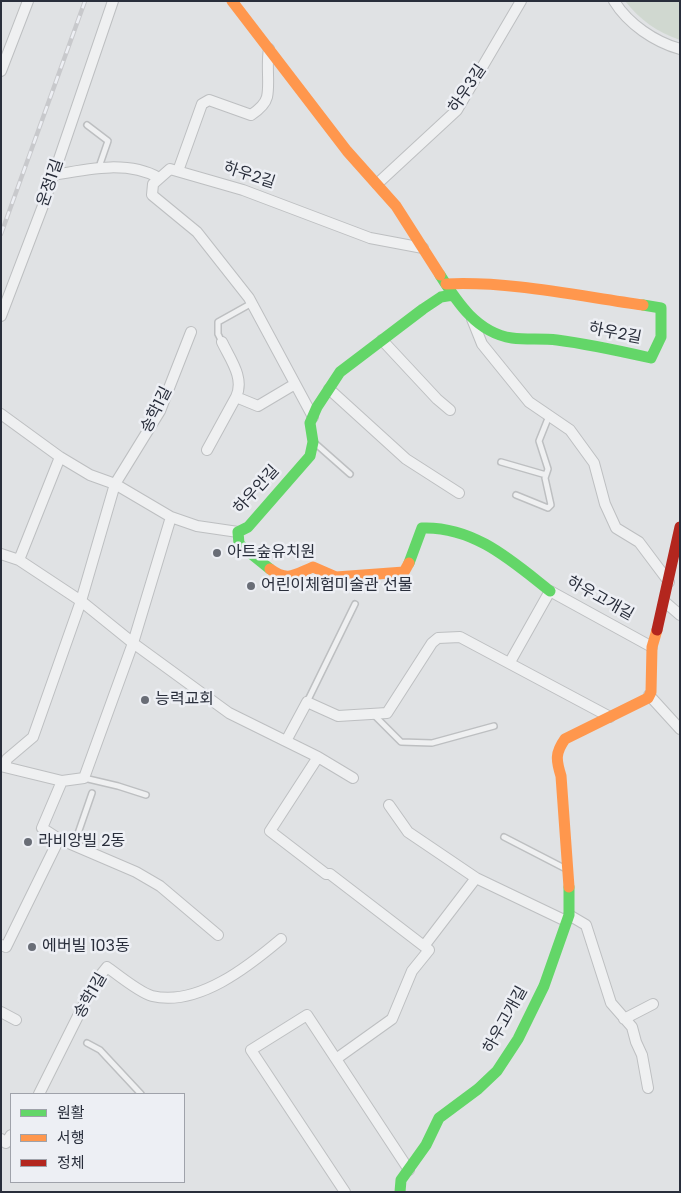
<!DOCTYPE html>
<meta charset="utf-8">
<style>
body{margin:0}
#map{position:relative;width:681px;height:1193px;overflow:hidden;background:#e0e2e4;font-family:Poppins,"Noto Sans KR",sans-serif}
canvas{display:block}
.frame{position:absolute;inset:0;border:2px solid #292e3b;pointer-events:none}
.legend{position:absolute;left:10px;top:1093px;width:175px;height:90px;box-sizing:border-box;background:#edeff4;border:1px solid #9fa2aa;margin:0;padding:6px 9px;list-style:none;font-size:15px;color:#292e3b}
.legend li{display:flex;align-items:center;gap:10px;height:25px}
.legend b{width:25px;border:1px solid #9fa2aa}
</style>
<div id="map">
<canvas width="681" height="1193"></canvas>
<div class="frame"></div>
<ul class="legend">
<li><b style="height:6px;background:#63d668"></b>원활</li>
<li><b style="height:6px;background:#ff974d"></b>서행</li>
<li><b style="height:6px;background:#b3261e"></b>정체</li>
</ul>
</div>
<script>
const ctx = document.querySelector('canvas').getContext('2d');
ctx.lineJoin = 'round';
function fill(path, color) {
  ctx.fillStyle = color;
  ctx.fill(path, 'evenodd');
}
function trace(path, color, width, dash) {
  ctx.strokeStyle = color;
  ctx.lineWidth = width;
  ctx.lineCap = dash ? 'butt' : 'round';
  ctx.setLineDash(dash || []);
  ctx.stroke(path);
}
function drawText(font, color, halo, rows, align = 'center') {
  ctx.font = font + ' Poppins,"Noto Sans KR",sans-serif';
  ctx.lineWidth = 5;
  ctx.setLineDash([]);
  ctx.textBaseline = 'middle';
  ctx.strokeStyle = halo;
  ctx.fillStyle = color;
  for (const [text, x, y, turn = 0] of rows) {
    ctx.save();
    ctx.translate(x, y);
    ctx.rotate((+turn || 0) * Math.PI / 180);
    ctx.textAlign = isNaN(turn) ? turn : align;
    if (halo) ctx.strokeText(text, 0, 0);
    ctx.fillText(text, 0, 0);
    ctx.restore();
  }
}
const green = new Path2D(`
 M625 1H680V40C657 32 640 20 625 1Z`);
const lane = new Path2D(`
 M87 125 108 141 99 167
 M222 342 218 334V322L252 303
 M316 444 350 474
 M501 462 546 475
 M516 495 548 508 551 505 545 478 548 469 539 441 549 416
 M307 702 355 604
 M374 715 401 742 432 743 494 726
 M84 778 118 786 146 795
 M504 837 566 869
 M74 845 92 793
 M87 1043 100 1050 141 1094`);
const street = new Path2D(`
 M614 1C628 24 655 42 680 49
 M1 71 28 1
 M178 171 202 104 209 100 251 115C257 111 265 105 267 97 270 84 266 65 269 49
 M54 175C87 169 128 160 159 178
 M377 184 457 110 521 1
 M1 316 44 203 113 1
 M472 319 482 344 529 402 570 430 594 463 605 504 616 528 639 542 669 582
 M382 340 437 399 450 410
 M222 342C230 359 245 378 236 397
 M329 389 406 459 459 493
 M1 414 60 457 90 475 115 484 171 517 197 526 238 532
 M313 417 249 298 197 232 152 195 153 184 170 169 243 190 370 238 423 248
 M207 450 236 397 258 406 295 384
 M1 554 19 560 81 601 133 643 229 713 318 757
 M19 560 60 457
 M665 602 680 615
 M510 662 550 591 652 647
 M649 695 680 729
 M286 741 307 702 338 716 387 713 432 643 438 638 460 637 610 717
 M1 766 62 781
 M5 766 7 759 33 737 81 601 115 484 160 411 191 332
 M389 805 408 832 476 878
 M59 839 136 872 160 886 218 935
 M569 915 586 925 611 1003 632 1027 636 1042 642 1055 648 1088
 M1 945 6 947 59 839 42 828 62 781 84 778 133 643 171 517
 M424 946 476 878 566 921
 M1 1012 16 1020
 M624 1019 653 1004
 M336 1059 392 1019 412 971 429 950 330 874H326L270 831 318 757 353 778
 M39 1094 95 982 107 967C118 975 140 993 152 996 198 1007 249 966 281 939
 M1 1139 6 1143 11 1135
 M345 1192 251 1050 307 1015 409 1170`);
const fast = new Path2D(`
 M440 275C457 302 477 333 512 338 527 340 542 338 557 340 589 344 620 351 651 358L661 337V308L643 305
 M409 563 422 528C474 526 512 561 550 591
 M270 569 239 544 238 532 248 527 310 456 313 442 310 423 317 407 340 372 423 309 441 297 453 295
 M400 1192 401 1180 426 1145 439 1118 478 1089 497 1071 518 1039 544 986 569 915V887`);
const slow = new Path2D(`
 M232 1 347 151 396 206 440 275
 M446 284C511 281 578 296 643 305
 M270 569C288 582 294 575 313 567L336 577 404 572 409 563
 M569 887 561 776C556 760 555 753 565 739L648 698 651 692 652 647 657 630`);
const jam = new Path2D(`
 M657 630 680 527`);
const rail = new Path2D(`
 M1 234 85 1`);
const markers = [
 [217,553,5,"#696d76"],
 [251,586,5,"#696d76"],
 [145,700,5,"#696d76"],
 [28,842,5,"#696d76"],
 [32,947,5,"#696d76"]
];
const streetNames = [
 ["하우3길",468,89,-56],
 ["하우2길",249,176,18],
 ["운정1길",51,183,-71],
 ["하우2길",615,334,11],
 ["송학1길",157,410,-63],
 ["하우안길",257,490,-48],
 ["하우고개길",600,599,29],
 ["송학1길",91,996,-60],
 ["하우고개길",506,1020,-61]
];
const poiNames = [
 ["아트숲유치원",227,553],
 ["어린이체험미술관 선물",261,586],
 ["능력교회",155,700],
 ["라비앙빌 2동",38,842],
 ["에버빌 103동",42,947]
];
fill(green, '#d0d8d0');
trace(lane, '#bdbfc1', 8);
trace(street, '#bdbfc1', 12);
trace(lane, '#eff0f1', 5);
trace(street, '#eff0f1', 10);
trace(fast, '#63d668', 11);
trace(slow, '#ff974d', 11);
trace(jam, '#b3261e', 11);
trace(rail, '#c8c9cc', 4.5);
trace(rail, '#edeff4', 2.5, [8]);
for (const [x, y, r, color] of markers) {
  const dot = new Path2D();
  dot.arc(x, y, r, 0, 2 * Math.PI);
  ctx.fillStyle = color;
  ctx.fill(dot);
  trace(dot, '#edeff4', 2);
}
drawText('16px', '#292e3b', '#edeff4', streetNames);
drawText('16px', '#292e3b', '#edeff4', poiNames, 'left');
</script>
